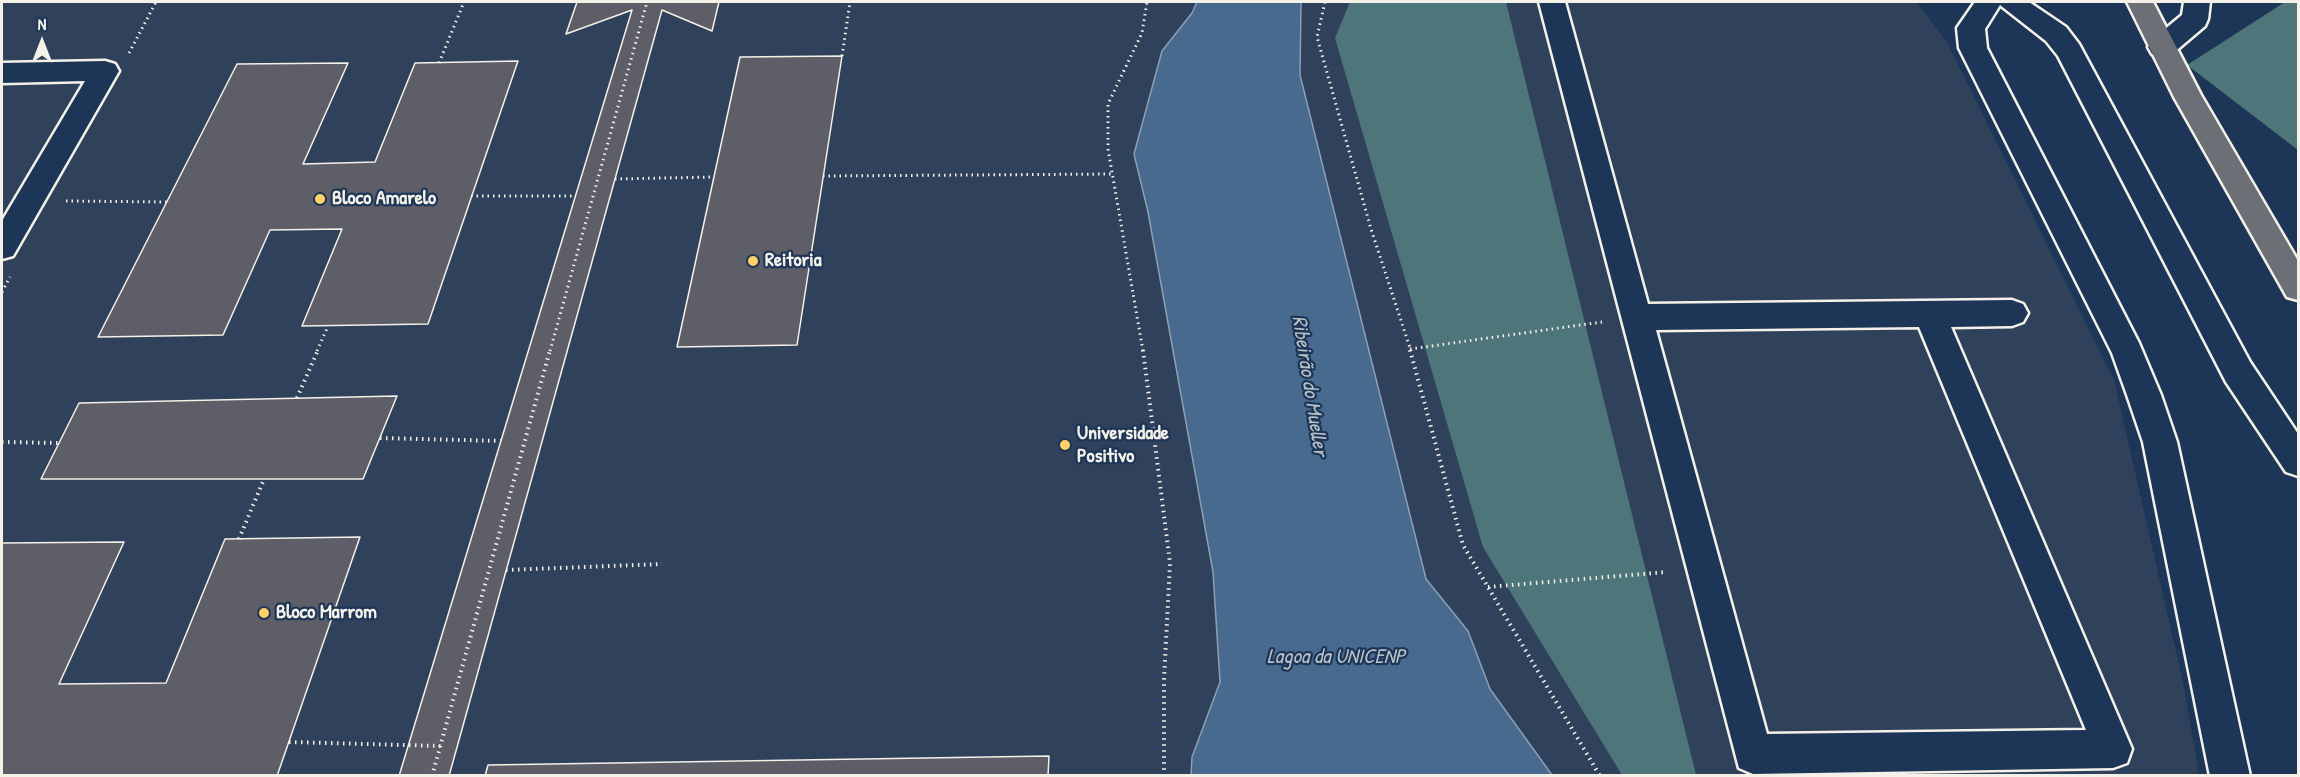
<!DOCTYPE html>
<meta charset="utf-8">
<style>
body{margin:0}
#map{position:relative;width:2300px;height:777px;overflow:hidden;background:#1d3557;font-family:"Patrick Hand",sans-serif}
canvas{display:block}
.frame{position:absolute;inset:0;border:3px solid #f4f1e8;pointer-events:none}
.north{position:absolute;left:12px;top:12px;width:60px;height:60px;-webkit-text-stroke:4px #1d3557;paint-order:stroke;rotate:0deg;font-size:16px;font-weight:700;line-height:24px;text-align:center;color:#f4f1e8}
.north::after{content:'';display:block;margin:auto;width:21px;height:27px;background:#f4f1e8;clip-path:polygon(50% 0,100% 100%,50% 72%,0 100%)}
</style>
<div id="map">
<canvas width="2300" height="777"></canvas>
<div class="frame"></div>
<div class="north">N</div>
</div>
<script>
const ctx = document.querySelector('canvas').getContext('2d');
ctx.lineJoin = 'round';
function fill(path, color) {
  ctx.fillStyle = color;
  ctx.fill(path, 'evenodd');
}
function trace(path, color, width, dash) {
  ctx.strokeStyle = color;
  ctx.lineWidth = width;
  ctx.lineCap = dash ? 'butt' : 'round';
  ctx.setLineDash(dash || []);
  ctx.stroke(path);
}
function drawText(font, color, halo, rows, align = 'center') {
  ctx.font = font + ' "Patrick Hand",sans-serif';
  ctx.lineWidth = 4.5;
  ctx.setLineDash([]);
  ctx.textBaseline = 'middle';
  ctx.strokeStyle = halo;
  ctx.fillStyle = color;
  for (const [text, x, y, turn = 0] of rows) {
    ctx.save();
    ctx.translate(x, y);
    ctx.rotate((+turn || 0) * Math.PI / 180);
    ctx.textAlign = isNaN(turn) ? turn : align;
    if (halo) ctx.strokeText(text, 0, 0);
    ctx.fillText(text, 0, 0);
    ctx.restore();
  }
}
const built = new Path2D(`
 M2 2H1917L1948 44 2114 380 2184 687 2199 775 2 776Z`);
const green = new Path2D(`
 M1350 2H1506L1696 775H1622L1483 547 1335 38Z
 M2285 2H2298V150L2187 65Z`);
const water = new Path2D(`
 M1197 2H1301L1300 75 1426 579 1468 631 1490 689 1552 775H1191L1192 757 1220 682 1213 572 1148 212 1134 154 1162 51 1192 13Z`);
const building = new Path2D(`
 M577 2H719L712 31 662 10 449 776H399L632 10 566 34Z
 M842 56 797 345 677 347 740 57Z
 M518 61 428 324 302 326 342 229 270 230 223 335 98 337 237 64 348 63 303 164 375 162 415 63Z
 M397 396 363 479H41L79 403Z
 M360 537 277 776H2V543L124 542 59 684 166 683 225 539Z
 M1049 756 1048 776H485L488 765Z`);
const pathFar1 = new Path2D(`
 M1325 2 1317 37 1371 229 1411 351
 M129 53 156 2
 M842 56 850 2
 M439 63 464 2
 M823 176 1113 174
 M615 179 714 177
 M471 196H575
 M66 201 167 202
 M2 292 10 277
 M1410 349 1602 322
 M317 351 328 326
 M550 351 647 2
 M1143 351 1108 149V104L1142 33 1147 2`);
const path = new Path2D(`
 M1143 350 1170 563 1164 680V776
 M1410 350 1463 545 1600 776
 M297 398 318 350
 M380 438 501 441
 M2 442 59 443
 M239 539 264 479
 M506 570 662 564
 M1488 587 1667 572
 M289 742 441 746
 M432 776 550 350`);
const minor = new Path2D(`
 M1539 2H1565L1648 304 2012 300 2023 304 2028 313 2023 322 2012 326 1951 327 2132 749 2127 763 2113 768 1753 774 1739 768ZM1919 327 2086 730 1767 734 1656 330Z
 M1975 2H2029L2066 27 2079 44 2250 362 2298 434V476L2286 472 2226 382 2058 56 2046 41 2000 5 1985 29 1987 48 2139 343 2161 395 2177 442 2250 776H2210L2143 442 2127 395 2112 353 1959 48 1957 28Z
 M2184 2H2210L2208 19 2205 26 2172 54 2162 57 2152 54 2148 47 2152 40 2182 15Z
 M105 61 115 64 119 71 13 256 2 259V221L85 81 2 83V63Z`);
const major = new Path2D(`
 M2127 2H2153L2201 95 2298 261V300L2287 297 2174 97Z`);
const markers = [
 [320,199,6,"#ffd166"],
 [753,261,6,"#ffd166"],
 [1065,445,6,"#ffd166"],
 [264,613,6,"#ffd166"]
];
const poiNames = [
 ["Bloco Amarelo",332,199],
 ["Reitoria",765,261],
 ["Universidade",1077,434],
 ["Positivo",1077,457],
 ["Bloco Marrom",276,613]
];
const waterNames = [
 ["Ribeirão do Mueller",1309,386,81],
 ["Lagoa da UNICENP",1336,657]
];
fill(built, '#30415c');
fill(green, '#4e767a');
fill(water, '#476a8e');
trace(water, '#8ca0b2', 1.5);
fill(building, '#5d5e67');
trace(building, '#f4f1e8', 1.5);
trace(minor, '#f4f1e8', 5);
trace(major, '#f4f1e8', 5);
trace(pathFar1, '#f4f1e8', 3, [1.5, 4]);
trace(path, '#f4f1e8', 4, [1.5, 4.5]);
fill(minor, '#1d3557');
fill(major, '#6c6f75');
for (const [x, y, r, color] of markers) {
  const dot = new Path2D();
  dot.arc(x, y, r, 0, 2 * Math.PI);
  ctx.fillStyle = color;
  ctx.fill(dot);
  trace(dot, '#1d3557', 2);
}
drawText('bold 20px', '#f4f1e8', '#1d3557', poiNames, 'left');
drawText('italic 21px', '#b7c2c8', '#1d3557', waterNames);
</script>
